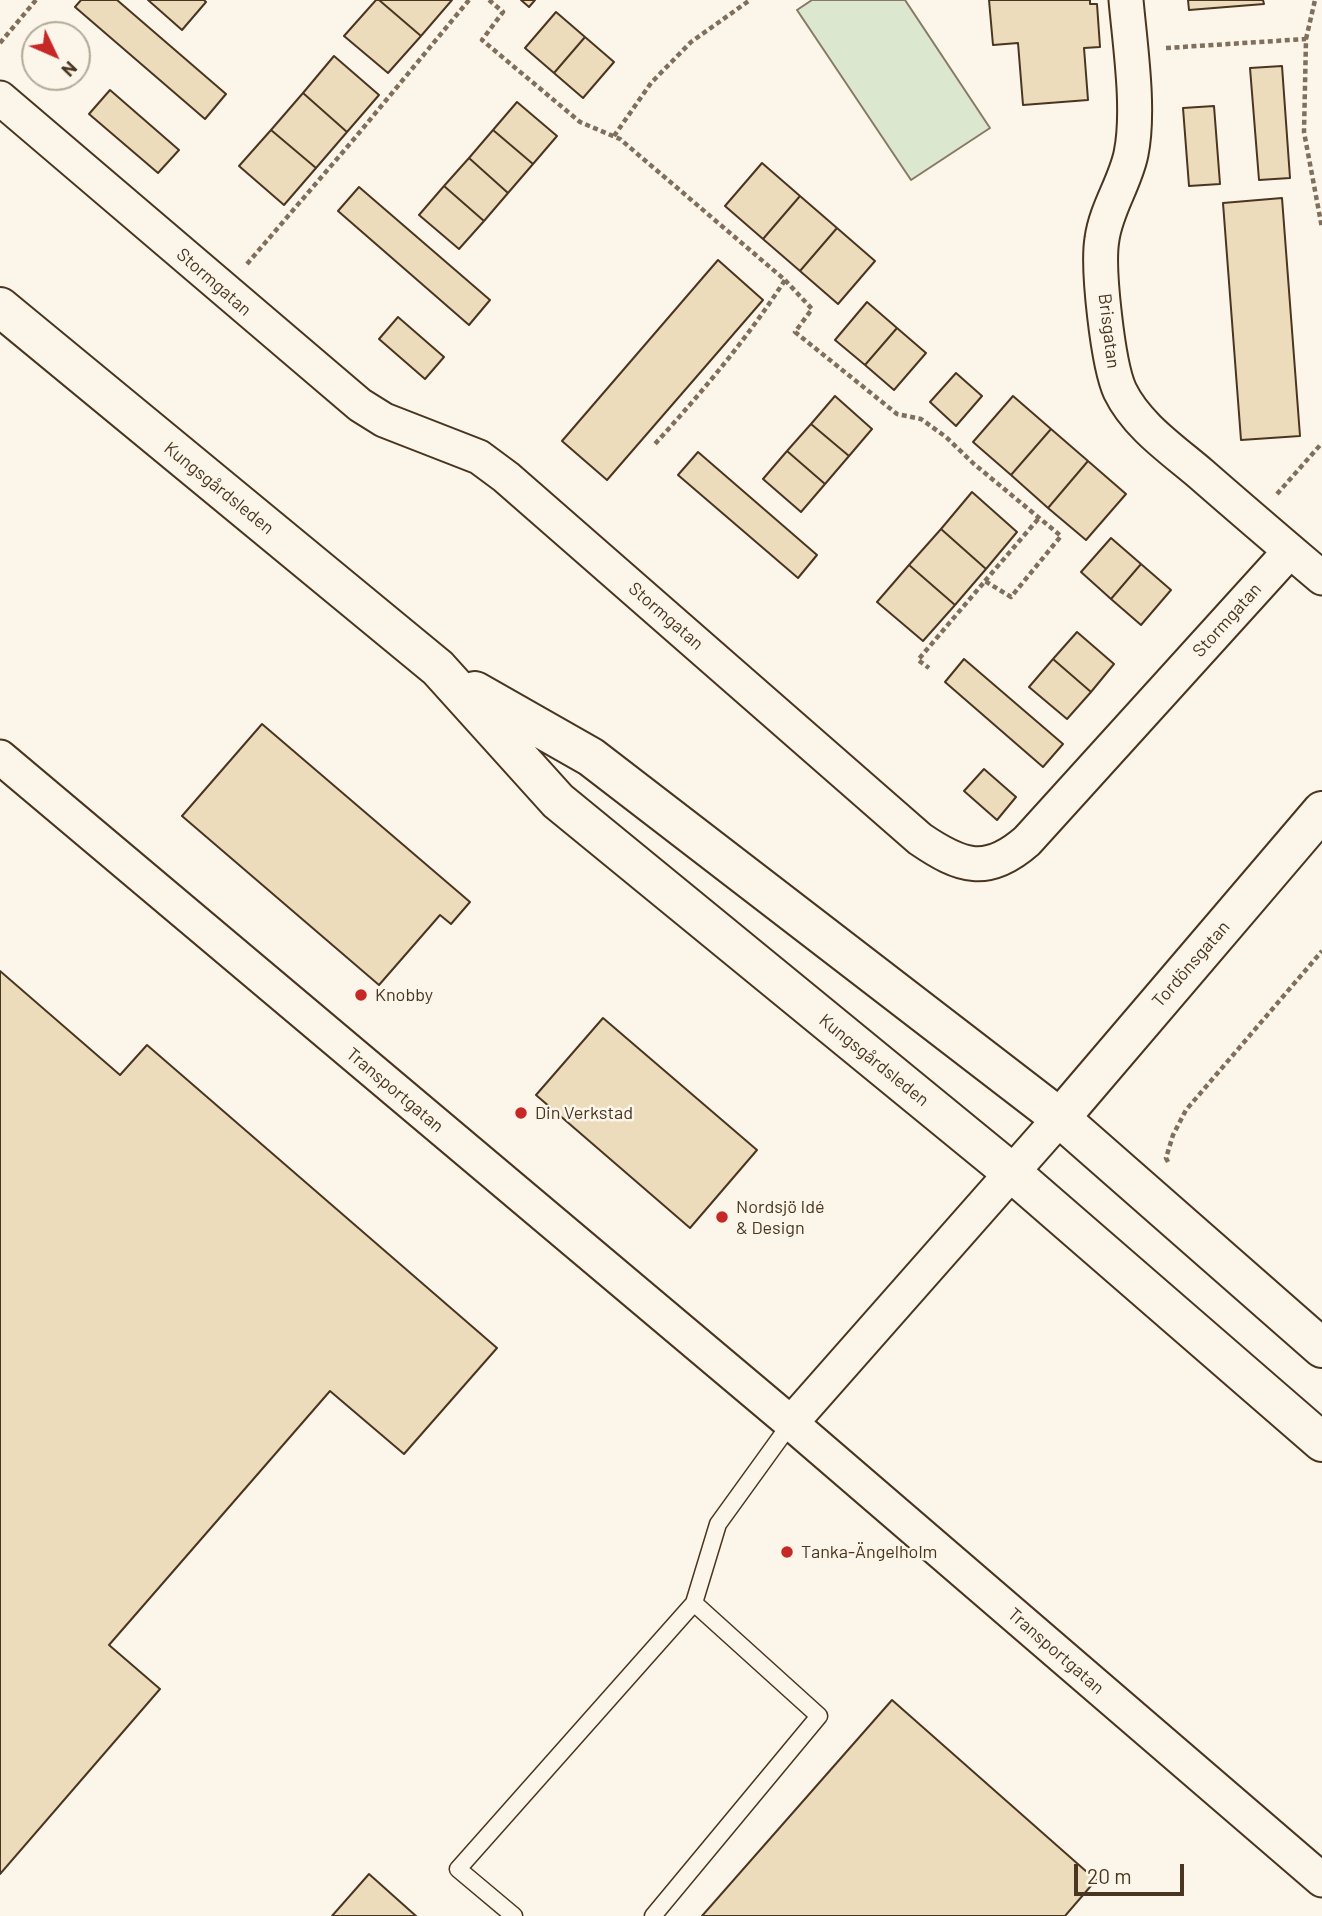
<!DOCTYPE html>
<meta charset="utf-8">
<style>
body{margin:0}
#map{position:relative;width:1322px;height:1916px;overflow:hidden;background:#fbf6e9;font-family:Barlow,sans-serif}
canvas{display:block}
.north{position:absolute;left:21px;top:21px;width:70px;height:70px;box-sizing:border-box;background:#fbf6e9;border:2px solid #b4a999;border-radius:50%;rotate:134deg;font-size:19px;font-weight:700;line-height:28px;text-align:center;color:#4a3520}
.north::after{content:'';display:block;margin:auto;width:24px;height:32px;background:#c62828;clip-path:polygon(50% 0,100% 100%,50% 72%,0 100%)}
.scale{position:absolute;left:1074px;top:1864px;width:110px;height:32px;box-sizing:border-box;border:4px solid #4a3520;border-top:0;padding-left:9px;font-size:21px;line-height:24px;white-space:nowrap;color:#4a3520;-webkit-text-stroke:5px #fbf6e9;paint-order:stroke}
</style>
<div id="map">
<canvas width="1322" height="1916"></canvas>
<div class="north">N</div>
<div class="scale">20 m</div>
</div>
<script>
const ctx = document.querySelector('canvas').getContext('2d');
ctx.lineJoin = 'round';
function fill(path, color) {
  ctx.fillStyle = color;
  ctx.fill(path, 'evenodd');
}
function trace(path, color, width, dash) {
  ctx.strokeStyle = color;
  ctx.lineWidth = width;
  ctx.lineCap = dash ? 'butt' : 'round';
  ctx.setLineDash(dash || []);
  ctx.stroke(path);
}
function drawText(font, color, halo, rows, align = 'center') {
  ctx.font = font + ' Barlow,sans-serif';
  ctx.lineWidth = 5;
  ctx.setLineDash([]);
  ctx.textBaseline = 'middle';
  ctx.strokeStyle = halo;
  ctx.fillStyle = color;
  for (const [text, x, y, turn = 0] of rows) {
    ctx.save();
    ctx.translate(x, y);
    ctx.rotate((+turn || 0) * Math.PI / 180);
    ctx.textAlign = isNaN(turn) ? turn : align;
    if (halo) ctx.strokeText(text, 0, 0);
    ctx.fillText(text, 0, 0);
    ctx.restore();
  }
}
const green = new Path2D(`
 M812 0H905L990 128 911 180 797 10Z`);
const building = new Path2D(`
 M81 0H117L226 94 205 119 75 7Z
 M148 0H204L206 2 182 30Z
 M376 0H379L421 36 388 73 344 36Z
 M379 0H452L421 36Z
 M521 0H535L529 7Z
 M989 0H1090V4H1097L1100 47 1084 48 1088 100 1023 105 1018 43 993 45Z
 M1188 0H1263L1264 4 1189 10Z
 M556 12 585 37 554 73 525 48Z
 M585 37 614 62 583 98 554 73Z
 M334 56 379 95 347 132 303 93Z
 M1282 66 1290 178 1259 180 1250 68Z
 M110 90 179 150 158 173 89 114Z
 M303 93 347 132 316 168 271 130Z
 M517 102 557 136 533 164 493 130Z
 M1214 106 1220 184 1189 186 1183 108Z
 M271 130 316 168 284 205 239 166Z
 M493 130 533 164 508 193 469 158Z
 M469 158 508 193 484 221 444 186Z
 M762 163 800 196 763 239 725 206Z
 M444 186 484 221 459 249 419 215Z
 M359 187 490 300 469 325 338 211Z
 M800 196 837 228 800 271 763 239Z
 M1282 198 1300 436 1241 440 1223 203Z
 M837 228 875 261 838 304 800 271Z
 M718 260 763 300 607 480 562 441Z
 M867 302 897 328 865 365 835 340Z
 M398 317 444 357 425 379 379 339Z
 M897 328 926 353 894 390 865 365Z
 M956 373 982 396 956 426 930 402Z
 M835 396 872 429 849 456 811 424Z
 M1013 396 1051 429 1011 475 973 442Z
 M811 424 849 456 825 484 787 451Z
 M1051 429 1088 461 1048 508 1011 475Z
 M787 451 825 484 801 512 763 479Z
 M698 452 817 555 798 578 678 475Z
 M1088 461 1126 494 1086 540 1048 508Z
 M972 492 1017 532 986 569 941 529Z
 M941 529 986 569 955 605 909 565Z
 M1111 538 1141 564 1111 599 1081 572Z
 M1141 564 1171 590 1141 625 1111 599Z
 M909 565 955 605 923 641 877 602Z
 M1077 632 1114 664 1091 692 1053 659Z
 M964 659 1063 744 1043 767 945 682Z
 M1053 659 1091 692 1067 719 1029 687Z
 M262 724 470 902 451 924 440 915 379 985 182 816Z
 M984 769 1016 797 997 820 964 791Z
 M0 971 120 1075 147 1045 497 1348 404 1454 330 1391 109 1645 160 1689 0 1874Z
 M603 1018 757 1150 690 1228 536 1095Z
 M892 1700 1096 1880 1065 1916H702Z
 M369 1874 416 1916H332Z`);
const path = new Path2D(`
 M489 0 503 12 482 40 580 122 620 139 785 280C747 339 702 392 655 444
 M1306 39 1315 0
 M0 43 36 0
 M1166 48 1306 39 1304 132 1322 228
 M614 136 651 83 691 42 750 0
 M247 264 354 139 469 0
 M785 280 812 309 795 332 897 414 921 419 946 437 974 464 1061 536 1011 597 985 581 918 660 929 668
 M1277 494 1322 443
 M985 581 1039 518
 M1168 1162 1166 1158 1173 1135 1186 1110 1322 951`);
const service = new Path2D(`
 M514 1916 458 1869 694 1603 718 1524 791 1423
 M653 1916 819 1716 694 1603`);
const minor = new Path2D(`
 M1126 0C1130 45 1140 110 1131 154 1125 183 1106 209 1102 239 1097 268 1108 365 1120 391 1137 426 1173 450 1201 474 1241 509 1282 544 1322 578
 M0 98 360 405 384 420 479 457 506 477 920 839C961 867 987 876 1027 841L1290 551
 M0 757 791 1423 1322 1880
 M791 1423 1060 1118`);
const tertiary = new Path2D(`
 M1060 1118 1322 811`);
const secondary = new Path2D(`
 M0 307 438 668 558 801 1011 1172 1322 1442
 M475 691 591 757 1060 1118 1322 1348`);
const markers = [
 [361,995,7,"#c62828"],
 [521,1113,7,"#c62828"],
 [722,1217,7,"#c62828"],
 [787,1552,7,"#c62828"]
];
const streetNames = [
 ["Stormgatan",214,282,41],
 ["Brisgatan",1109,331,83],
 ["Kungsgårdsleden",219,488,39],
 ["Stormgatan",666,616,41],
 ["Stormgatan",1227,620,-48],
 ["Tordönsgatan",1191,964,-49],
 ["Kungsgårdsleden",874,1060,39],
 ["Transportgatan",395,1090,40],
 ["Transportgatan",1056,1651,41]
];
const poiNames = [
 ["Knobby",375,995],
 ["Din Verkstad",535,1113],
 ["Nordsjö Idé",736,1207],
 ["& Design",736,1228],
 ["Tanka-Ängelholm",801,1552]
];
fill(green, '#dce7d0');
trace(green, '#887966', 2);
fill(building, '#ecdcbc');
trace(building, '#4a3520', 2);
trace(service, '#4a3520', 19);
trace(minor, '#4a3520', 37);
trace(tertiary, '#4a3520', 42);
trace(secondary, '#4a3520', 42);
trace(path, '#7f6f5c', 4.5, [5, 3.5]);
trace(service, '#fbf6e9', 16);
trace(minor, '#fbf6e9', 33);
trace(tertiary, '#fbf6e9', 38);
trace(secondary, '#fbf6e9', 38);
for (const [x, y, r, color] of markers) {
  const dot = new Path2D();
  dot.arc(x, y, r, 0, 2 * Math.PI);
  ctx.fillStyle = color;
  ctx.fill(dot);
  trace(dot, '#fbf6e9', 2.5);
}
drawText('18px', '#4a3520', '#fbf6e9', streetNames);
drawText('18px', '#4a3520', '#fbf6e9', poiNames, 'left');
</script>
